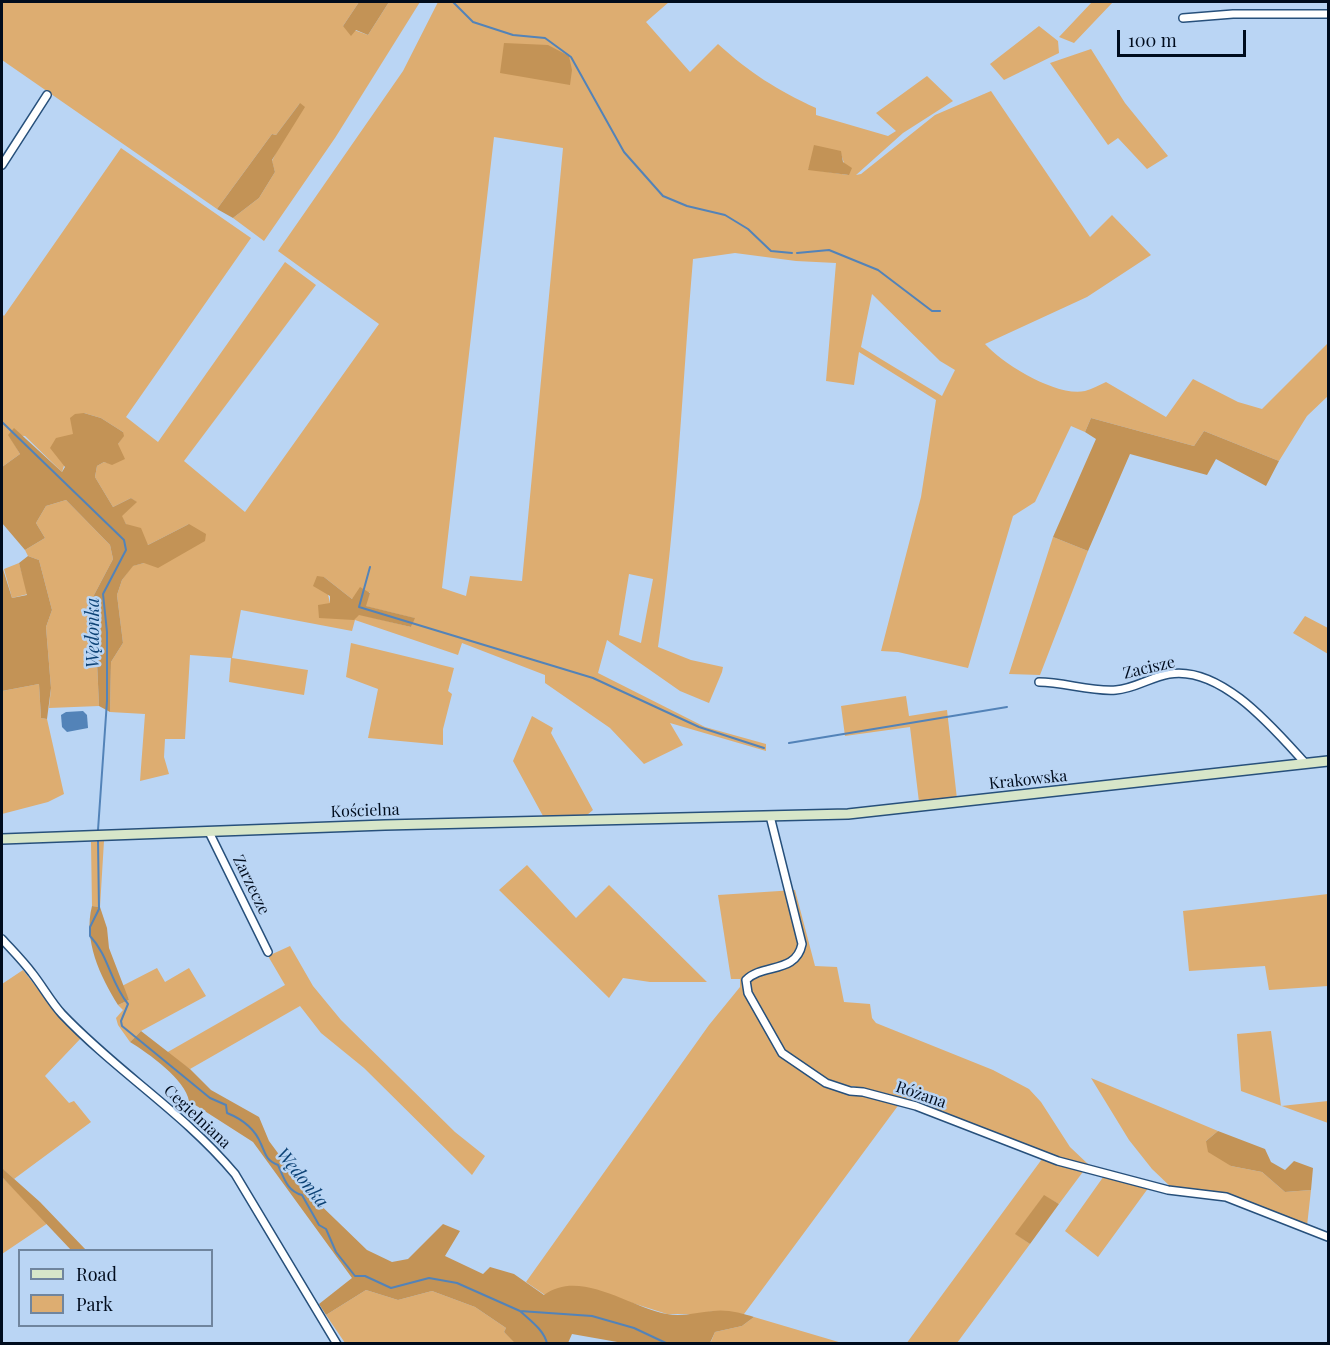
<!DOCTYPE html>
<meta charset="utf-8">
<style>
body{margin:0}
#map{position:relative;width:1330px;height:1345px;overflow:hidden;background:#bad5f4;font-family:"Playfair Display",serif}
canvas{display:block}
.frame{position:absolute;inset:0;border:3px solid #000c1d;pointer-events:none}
.legend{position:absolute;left:18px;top:1249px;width:195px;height:78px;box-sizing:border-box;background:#bad5f4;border:2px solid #70859e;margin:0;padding:8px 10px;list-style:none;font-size:18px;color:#000c1d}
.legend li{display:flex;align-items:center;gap:12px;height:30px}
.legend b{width:30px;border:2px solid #70859e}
.scale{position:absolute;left:1117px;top:30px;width:129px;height:27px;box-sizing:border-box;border:3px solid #000c1d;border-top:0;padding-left:8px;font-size:18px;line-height:21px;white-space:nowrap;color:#000c1d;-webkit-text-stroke:4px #bad5f4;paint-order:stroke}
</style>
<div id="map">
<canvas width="1330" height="1345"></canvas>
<div class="frame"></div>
<ul class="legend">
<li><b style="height:8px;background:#d7e6c9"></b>Road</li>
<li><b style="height:16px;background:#ddad71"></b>Park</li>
</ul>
<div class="scale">100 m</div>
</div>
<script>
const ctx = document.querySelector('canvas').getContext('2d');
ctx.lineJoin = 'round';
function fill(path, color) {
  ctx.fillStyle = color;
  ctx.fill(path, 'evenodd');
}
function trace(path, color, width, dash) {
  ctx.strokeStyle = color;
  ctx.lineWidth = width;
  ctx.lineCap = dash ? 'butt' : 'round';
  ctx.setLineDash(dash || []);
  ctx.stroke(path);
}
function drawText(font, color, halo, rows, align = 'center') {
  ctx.font = font + ' "Playfair Display",serif';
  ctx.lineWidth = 5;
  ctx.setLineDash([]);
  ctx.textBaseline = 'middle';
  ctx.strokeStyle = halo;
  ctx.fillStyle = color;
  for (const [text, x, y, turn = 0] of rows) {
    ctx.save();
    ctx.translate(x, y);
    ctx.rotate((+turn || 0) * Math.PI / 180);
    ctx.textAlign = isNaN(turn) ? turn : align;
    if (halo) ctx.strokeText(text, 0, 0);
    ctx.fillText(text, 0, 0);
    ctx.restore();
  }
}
const green = new Path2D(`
 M2 2H359L343 26 368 35 389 2H420L335 138 264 241 233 218 259 198 275 172 272 161 300 103 276 135 272 134 217 209 2 60Z
 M438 2H669L646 22 690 72 718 44C750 73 777 90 816 108V115L888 136 896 131 876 113 927 76 953 101 903 133 856 175 861 174 935 115 991 91 1090 237 1112 215 1151 255 1087 297 985 344C1003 364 1056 397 1085 391 1092 389 1099 385 1106 382L1166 417 1193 379 1238 402 1262 409 1328 343V396L1307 416 1279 461 1204 431 1194 446 1091 418 1085 432 1071 426 1035 502 1013 516 968 668 898 652 881 651 921 497 936 400 859 352 854 385 826 381 836 263 796 261 735 253 693 259C682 388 677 519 658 647L691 660 723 667 722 672 709 703 680 691 607 640 598 673 705 727 766 744V751L670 723 683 745 644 764 610 728 545 683V675L462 643 458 655 355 620 352 631 241 610 232 658 308 670 304 695 229 682 231 658 190 655 185 739H165L164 757 169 774 140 781 145 714 110 712 111 662 123 643 117 595 122 580 132 566 144 563 189 524 148 545 126 524 121 516 136 502 131 498 113 507 95 477 97 466 104 462 112 464 118 444 123 436V432L101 418 84 413 74 434 62 472 25 436 9 435 20 454 2 467V314L4 316 121 148 251 238 126 417 158 442 285 262 316 285 184 461 245 512 379 324 278 251 403 71ZM494 137 563 148 522 581 470 576 466 596 442 588ZM840 151 848 175 808 169ZM872 294 940 361 955 370 942 396 861 347ZM629 574 653 579 641 643 619 635ZM324 577 352 599 370 592 365 606 414 618 411 627 358 614 330 603Z
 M1092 2H1113L1074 43 1059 37Z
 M1039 26 1058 41 1059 53 1004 80 990 64Z
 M1091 49 1125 103 1168 156 1147 169 1118 138 1108 145 1050 63Z
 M66 500 110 545 113 559 94 595 99 706 49 708 51 688 46 627 52 610 39 560 28 556 25 550 45 538 36 523 46 506Z
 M1053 537 1088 551 1040 675 1009 674Z
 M19 563 28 594 12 598 4 569Z
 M1305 616 1328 628V654L1293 633Z
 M351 643 454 668 448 691 452 694 443 729V745L368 738 378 689 346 677Z
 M39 684 41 718 47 719 64 794 48 802 2 814V691Z
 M906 696 909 716 947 710 957 799 919 802 910 727 845 736 841 706Z
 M532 716 553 728 551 733 593 810 587 815 543 816 513 761Z
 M104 841 100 907 92 906 91 842Z
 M527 865 576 918 609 885 707 982H650L623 978 609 998 499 890Z
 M795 890 815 966 837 967 844 1002 870 1004 872 1018 876 1023 993 1070 1029 1089 1041 1102 1070 1147 1089 1165 1043 1153 939 1111 853 1086 841 1090 900 1103 744 1314 714 1311 699 1314H667L582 1287 545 1295 526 1282 709 1025 740 987V979H731L718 895Z
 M1328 894V986L1269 990 1265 966 1189 971 1183 911Z
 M290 946 313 986 341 1020 455 1132 485 1156 472 1175 364 1068 321 1033 300 1006 190 1069 166 1053 285 985 268 956Z
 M157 968 165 982 189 968 206 996 141 1031 130 1042 118 1025 116 1018 123 1010 118 1005 129 1000 122 986Z
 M23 970 59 1016 82 1037 45 1076 69 1103 74 1101 91 1122 14 1179 4 1170 2 1171V984Z
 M1271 1031 1281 1106 1328 1101V1123L1241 1091 1237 1034Z
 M1091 1078 1218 1131 1206 1141 1231 1166 1262 1172 1285 1192 1311 1190 1307 1226 1231 1196 1173 1189 1152 1169 1129 1140Z
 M1042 1159 1085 1169 1059 1204 1044 1196 1016 1234 1030 1244 957 1343 906 1344Z
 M1106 1173 1149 1187 1098 1257 1065 1231Z
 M2 1177 48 1223 2 1254Z
 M366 1290 398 1300 432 1291 475 1307 506 1328 504 1332 516 1343H345L326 1315Z
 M754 1317 842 1343 710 1344 715 1332 742 1326Z`);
const forest = new Path2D(`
 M359 2H389L368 35 356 30 351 36 343 26Z
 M504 43 548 45 569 56 572 70 570 85 500 73Z
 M300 103 305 107 272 160 275 172 259 198 233 218 217 209 272 134 276 135Z
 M814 145 841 151 843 162 852 168 849 175 808 170Z
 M84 413 101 418 123 432 124 436 118 444 125 459 112 465 104 462 97 466 95 477 113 507 131 498 137 502 122 516 126 524 141 528 148 545 189 524 206 534 205 541 158 568 144 563 133 566 122 580 117 595 123 643 111 662 110 712 99 706 94 595 113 559 110 545 66 500 46 506 36 523 45 538 25 550 2 523V467L20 454 8 435 14 428 62 472 65 467 50 448 56 438 73 434 70 418 75 414Z
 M1091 418 1194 446 1204 431 1279 461 1266 486 1216 459 1207 475 1130 454 1088 551 1053 537 1096 439 1085 432Z
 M28 556 39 560 52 610 46 627 51 688 47 719 41 718 39 684 2 691V566L12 598 27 595 19 563Z
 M317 576 324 577 352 599 360 587 370 593 366 606 415 618 411 627 359 615 354 620 319 618 318 605 330 603V596L313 586Z
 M92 906 100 907 107 928 109 948 129 1000 118 1005C100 976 83 940 92 906Z
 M141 1031 190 1069 211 1090 259 1117 269 1141 306 1191 367 1250 392 1262 408 1259 443 1224 460 1231 445 1256 483 1274 490 1267 514 1274 544 1295C580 1268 631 1308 667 1314 683 1317 698 1312 713 1311 726 1309 742 1313 754 1317L742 1326 715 1332 710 1343H623L572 1334 568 1343 516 1344 504 1332 506 1328 475 1307 432 1291 398 1300 366 1290 326 1315 319 1304 352 1278 253 1142 189 1101C186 1080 148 1053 130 1042Z
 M1218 1131 1265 1149 1271 1162 1285 1170 1294 1161 1313 1168 1311 1190 1285 1192 1262 1172 1231 1166 1208 1152 1206 1141Z
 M3 1169 40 1202 86 1250H71L2 1177Z
 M1044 1195 1059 1204 1030 1244 1015 1234Z`);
const water = new Path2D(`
 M83 711 87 715 88 728 67 732 62 727 61 715 66 712Z`);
const stream = new Path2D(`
 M453 2 473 22 513 35 545 38 571 57 624 152 663 196 687 206 725 215 748 229 771 251 792 253
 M797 253 829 250 878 270 932 311H940
 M2 422 124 540 126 550 103 594 107 632V701L98 830
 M370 567 359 607 593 678 699 727 764 748
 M789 743 1007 707
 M98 840 99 909 90 927V936C109 956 110 982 128 1004L121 1021 122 1026 210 1098 226 1105 227 1113C242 1119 255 1129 261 1144 266 1155 266 1160 278 1165 284 1178 287 1191 302 1195L319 1225 326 1229 336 1252 355 1276H365L391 1288 429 1278 457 1283 520 1311 592 1316 634 1328 668 1344
 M520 1311C530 1320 545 1331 547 1344`);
const street = new Path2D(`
 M1183 18 1233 14H1328
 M2 165 47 95
 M1039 682C1064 682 1091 692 1116 690 1134 689 1151 677 1169 674 1221 665 1274 729 1305 763
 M770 816 802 944C796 974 763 963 746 980L748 993 782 1053 826 1083 850 1091 863 1092 916 1106 1058 1161 1168 1190 1226 1197 1328 1237
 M209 832 268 952
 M2 939C12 950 23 961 32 973 43 987 51 1002 62 1014 117 1072 183 1112 235 1174L337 1344`);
const secondary = new Path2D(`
 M2 839 385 825 848 814 1328 761`);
const streetNames = [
 ["Zacisze",1149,668,-13],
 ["Krakowska",1028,780,-6],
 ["Kościelna",365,811,-2],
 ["Zarzecze",251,885,64],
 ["Różana",921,1095,19],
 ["Cegielniana",197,1117,43]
];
const waterNames = [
 ["Wędonka",93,633,-90],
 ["Wędonka",302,1178,51]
];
fill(green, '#ddad71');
fill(forest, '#c39356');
fill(water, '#5383b8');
trace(stream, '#5383b8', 2);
trace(street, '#27507b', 10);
trace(secondary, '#27507b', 12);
trace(street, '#fff', 7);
trace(secondary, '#d7e6c9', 9);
drawText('16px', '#000c1d', '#bad5f4', streetNames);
drawText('italic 18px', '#0c4275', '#bad5f4', waterNames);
</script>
